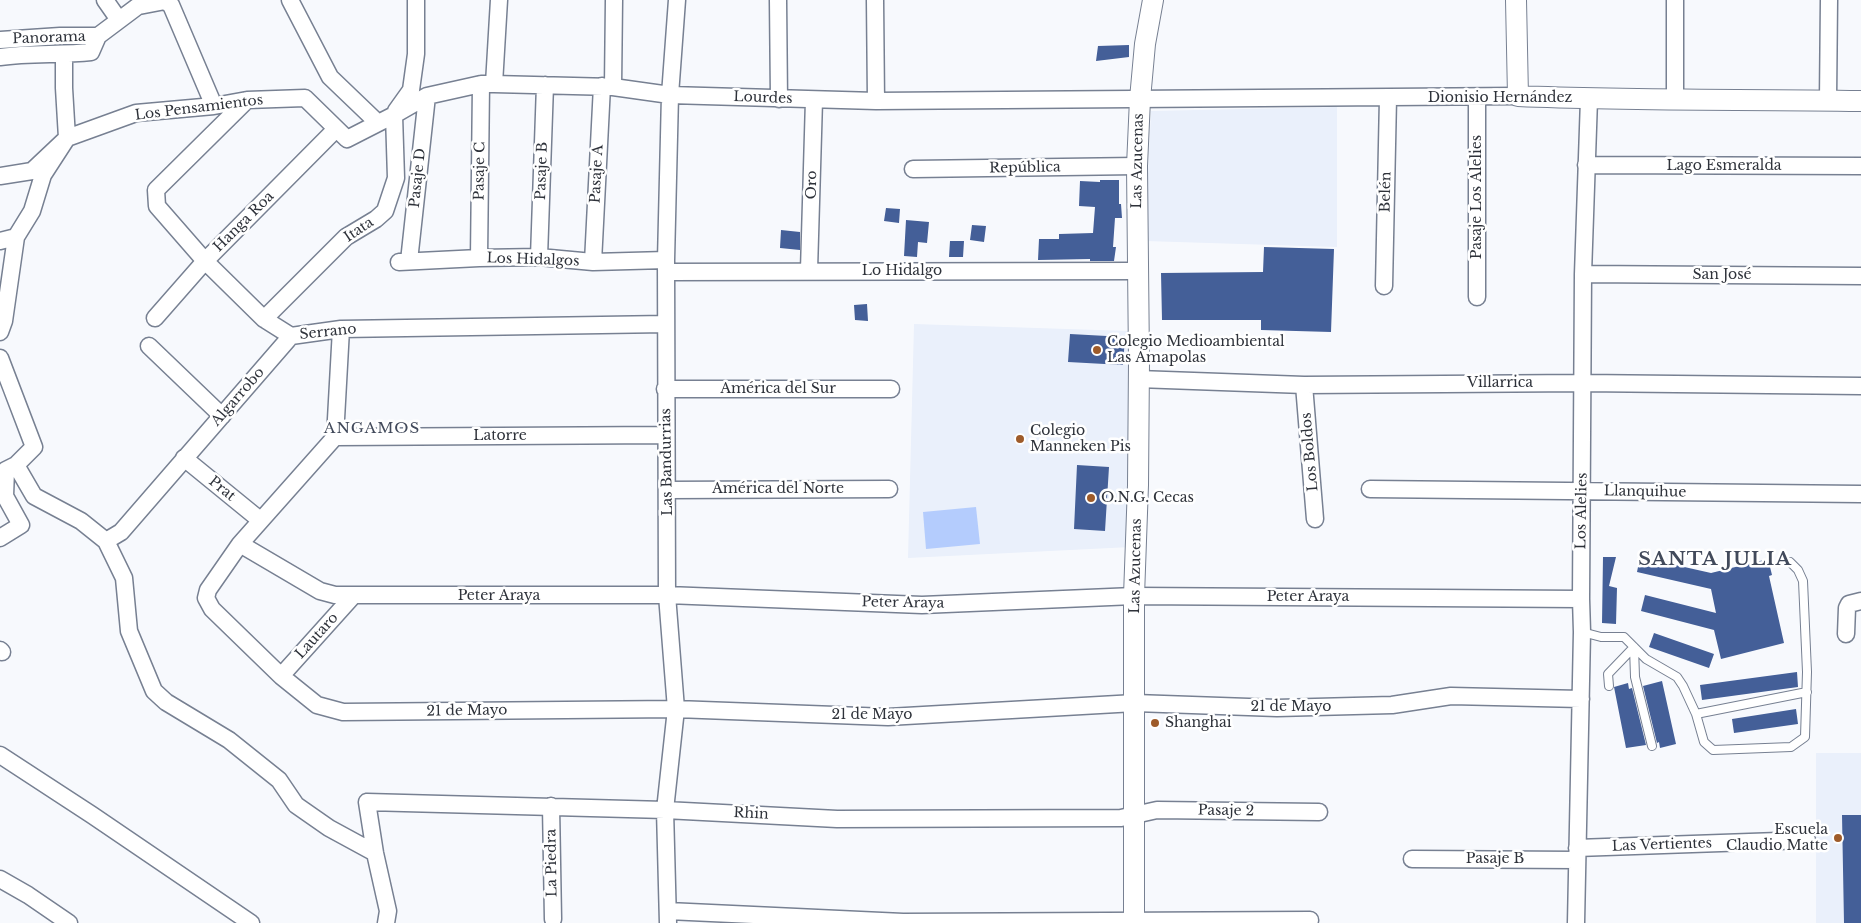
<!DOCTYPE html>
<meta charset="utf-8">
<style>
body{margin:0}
canvas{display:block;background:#f7f9fd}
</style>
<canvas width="1861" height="923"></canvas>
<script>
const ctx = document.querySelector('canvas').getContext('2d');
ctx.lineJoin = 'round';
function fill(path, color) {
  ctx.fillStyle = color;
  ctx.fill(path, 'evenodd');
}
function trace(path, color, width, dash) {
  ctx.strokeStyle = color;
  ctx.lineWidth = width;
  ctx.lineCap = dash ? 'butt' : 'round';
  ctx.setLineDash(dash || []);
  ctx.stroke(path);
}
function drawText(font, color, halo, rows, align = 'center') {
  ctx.font = font + ' "Libre Baskerville",serif';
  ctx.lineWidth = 5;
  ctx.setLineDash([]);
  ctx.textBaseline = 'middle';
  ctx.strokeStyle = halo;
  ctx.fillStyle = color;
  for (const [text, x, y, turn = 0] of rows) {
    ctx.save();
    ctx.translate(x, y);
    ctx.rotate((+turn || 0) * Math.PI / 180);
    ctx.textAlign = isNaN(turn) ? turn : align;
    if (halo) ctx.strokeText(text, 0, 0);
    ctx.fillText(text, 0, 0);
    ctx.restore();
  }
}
const built = new Path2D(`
 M1337 107V247L1145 241 1151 111Z
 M914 324 1129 331 1131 547 908 558Z
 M1816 753H1861V923H1816Z`);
const green = new Path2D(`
 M976 507 980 544 926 549 923 512Z`);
const building = new Path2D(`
 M1129 45V57L1096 61 1098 46Z
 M1100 180H1119V204H1121L1122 218H1115L1113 247H1116L1114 261H1090V259L1038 260 1039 239H1059V234L1093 233 1095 207 1079 206 1080 181 1100 182Z
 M886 208 900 209 899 223 884 221Z
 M906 220 929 222 927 243 918 242 917 257 904 256Z
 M972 225 986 226 984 242 970 240Z
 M781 230 800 232V250L780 248Z
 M950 241H964L963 257H949Z
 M1264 247 1334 249 1331 332 1261 330V320H1162L1161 273 1263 272Z
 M867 304 868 321 855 320 854 305Z
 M1070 334 1125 337 1123 365 1068 362Z
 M1077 465 1109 467 1105 531 1074 529Z
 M1603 557H1616L1609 586 1617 588 1616 624 1602 623Z
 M1640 557 1711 573 1768 559 1772 575 1769 576 1784 643 1721 659 1714 630 1641 611 1645 595 1716 613 1711 589 1637 572Z
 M1654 633 1714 654 1709 668 1649 647Z
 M1797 672 1798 687 1702 700 1700 685Z
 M1662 681 1676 744 1660 748 1659 742 1657 743 1643 686Z
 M1628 683 1629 689 1632 688 1646 745 1626 748 1614 687Z
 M1796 709 1798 724 1734 733 1732 719Z
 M1842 815H1861V923H1844Z`);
const service = new Path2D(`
 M1582 632 1601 637H1624L1646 659 1677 677 1683 686 1696 714 1704 742 1713 750 1791 747 1805 737 1807 672 1803 581 1798 570 1790 562
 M1609 686 1608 674 1634 647 1635 677 1652 746
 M1696 714 1807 692`);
const minor = new Path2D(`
 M105 0 119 20
 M290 0 330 77 378 123
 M778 0 779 99
 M875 0 876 101
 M139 6 165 1 171 5 214 106
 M0 40 60 36H98L146 0
 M0 57C30 53 61 55 91 52L98 36
 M494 84 499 0
 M613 87 614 0
 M1477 97V297
 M1675 98V0
 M247 100 156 190 157 206 205 261 264 319 291 336 341 329 666 324
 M1828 100 1829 0
 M396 111 411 90 416 54V0
 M1586 165 1861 166
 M913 169 1137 166
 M0 176 32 171 67 138 136 113 214 106 247 100 305 98 347 139 394 115 427 96 481 84H494L613 87 670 95 876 101 1518 96
 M0 241 16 237 32 211 43 175 67 138 64 88V55
 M539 257 545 85
 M479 258 481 84
 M409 261 427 96
 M399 262 479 258 539 257 593 262 666 260
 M593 262 602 86
 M809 270 814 100
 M666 272 1138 271
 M1583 274 1861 276
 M1384 286 1388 98
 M155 318 205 261 336 129
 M264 319 346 237 376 219 385 211 396 178 394 115
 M341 329 335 437 240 544 208 590 206 598 212 609 281 676 317 705 343 712 676 709 888 717 1135 703 1277 708 1392 705 1451 696 1581 699
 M0 332 4 321 16 237
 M149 346 222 416
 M0 358 34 447 16 465
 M1138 379 1304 385 1583 383 1861 386
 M1304 385 1315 519
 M665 389H891
 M335 437 666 435
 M184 458 260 520
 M1370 489 1861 494
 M668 490 889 489
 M0 538 21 525 5 496 6 470 16 465 34 496 81 521 106 541 124 578 129 631 154 691 166 702 229 740 279 780 296 805 329 828 375 853
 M106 541 121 532 291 336
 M240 544 320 591 335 595H667L922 605 1134 596 1581 599
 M1846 634 1847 608 1849 604 1861 601
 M0 650 2 652
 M281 676 353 596
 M0 755 92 815 251 923
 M551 806 553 919
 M1577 848 1807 840
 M1412 859 1577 860
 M0 879 28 895 69 923
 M668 911 903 922 1310 920
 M386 923 388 911 375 853 367 802 665 810 837 819 1121 818 1157 810 1319 812
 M668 923 665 810 676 709 667 595 666 260 670 95 677 0
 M1576 923 1582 632 1581 599 1583 274 1589 99`);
const tertiary = new Path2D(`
 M1516 0 1518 96C1632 101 1747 99 1861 101
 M1134 923V596L1138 485 1139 362 1137 166 1140 99 1145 44 1153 0`);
const markers = [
 [1097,350,5,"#9e5b2a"],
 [1020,439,5,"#9e5b2a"],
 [1091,498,5,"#9e5b2a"],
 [1155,723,5,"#9e5b2a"],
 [1838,838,5,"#9e5b2a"]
];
const streetNames = [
 ["Panorama",49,38,-2],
 ["Lourdes",763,98,2],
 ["Dionisio Hernández",1500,98],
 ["Los Pensamientos",199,108,-7],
 ["Las Azucenas",1138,161,-89],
 ["Lago Esmeralda",1724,166],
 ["República",1025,168,-1],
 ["Pasaje C",480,171,-89],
 ["Pasaje B",542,171,-88],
 ["Pasaje A",597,174,-87],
 ["Pasaje D",418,178,-84],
 ["Oro",812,185,-89],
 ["Belén",1386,192,-89],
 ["Pasaje Los Alelies",1477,197,-90],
 ["Hanga Roa",244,222,-45],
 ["Itata",359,230,-34],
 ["Los Hidalgos",533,260,2],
 ["Lo Hidalgo",902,271],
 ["San José",1722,275],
 ["Serrano",328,332,-6],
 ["Villarrica",1500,383],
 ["América del Sur",778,389],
 ["Algarrobo",238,397,-49],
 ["Latorre",500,436],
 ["Los Boldos",1310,452,-95],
 ["Las Bandurrias",667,462,-91],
 ["Prat",222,489,39],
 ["América del Norte",778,489],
 ["Llanquihue",1645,492,1],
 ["Los Alelies",1582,511,-89],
 ["Las Azucenas",1136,566,-89],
 ["Peter Araya",499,596],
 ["Peter Araya",1308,597],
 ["Peter Araya",903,603,1],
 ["Lautaro",317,636,-48],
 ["21 de Mayo",1291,707],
 ["21 de Mayo",467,711,-1],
 ["21 de Mayo",872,715],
 ["Pasaje 2",1226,811,1],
 ["Rhin",751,814,3],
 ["Las Vertientes",1662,845,-2],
 ["Pasaje B",1495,859],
 ["La Piedra",552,863,-91]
];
const poiNames = [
 ["Colegio Medioambiental",1107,342],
 ["Las Amapolas",1107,358],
 ["Colegio",1030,431],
 ["Manneken Pis",1030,447],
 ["O.N.G. Cecas",1101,498],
 ["Shanghai",1165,723],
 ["Escuela",1828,830,"right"],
 ["Claudio Matte",1828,846,"right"]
];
const neighbourhoodNames = [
 ["ANGAMOS",372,429]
];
const districtNames = [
 ["SANTA JULIA",1715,560]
];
fill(built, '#eaf0fb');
fill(green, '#b4ccfd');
fill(building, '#445f98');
trace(service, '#778092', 10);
trace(minor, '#778092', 19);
trace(tertiary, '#778092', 22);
trace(service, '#fff', 8);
trace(minor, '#fff', 16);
trace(tertiary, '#fff', 20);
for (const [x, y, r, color] of markers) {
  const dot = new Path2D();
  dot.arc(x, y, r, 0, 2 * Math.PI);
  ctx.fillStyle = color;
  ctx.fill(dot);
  trace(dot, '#fff', 2);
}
drawText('14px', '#2e323a', '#fff', streetNames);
drawText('14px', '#2e323a', '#fff', poiNames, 'left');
ctx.letterSpacing = '1px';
drawText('15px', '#424a5b', '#fff', neighbourhoodNames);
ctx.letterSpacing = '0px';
ctx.letterSpacing = '1px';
drawText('bold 19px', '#424a5b', '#fff', districtNames);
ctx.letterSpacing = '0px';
</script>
